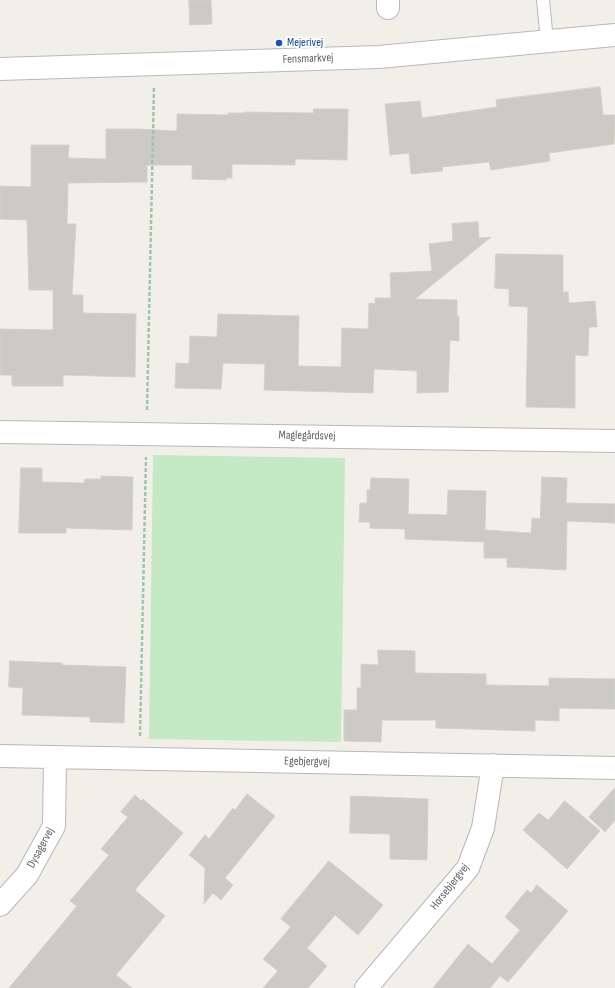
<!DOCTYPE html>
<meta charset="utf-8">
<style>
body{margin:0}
canvas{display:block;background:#f1efe8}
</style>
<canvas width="615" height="988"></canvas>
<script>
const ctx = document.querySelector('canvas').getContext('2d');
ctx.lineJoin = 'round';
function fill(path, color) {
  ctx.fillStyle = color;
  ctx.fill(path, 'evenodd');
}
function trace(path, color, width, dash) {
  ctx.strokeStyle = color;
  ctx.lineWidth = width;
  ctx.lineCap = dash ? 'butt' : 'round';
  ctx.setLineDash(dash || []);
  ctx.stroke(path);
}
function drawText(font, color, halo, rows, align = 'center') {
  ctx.font = font + ' "Sofia Sans Condensed",sans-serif';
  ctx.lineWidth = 4;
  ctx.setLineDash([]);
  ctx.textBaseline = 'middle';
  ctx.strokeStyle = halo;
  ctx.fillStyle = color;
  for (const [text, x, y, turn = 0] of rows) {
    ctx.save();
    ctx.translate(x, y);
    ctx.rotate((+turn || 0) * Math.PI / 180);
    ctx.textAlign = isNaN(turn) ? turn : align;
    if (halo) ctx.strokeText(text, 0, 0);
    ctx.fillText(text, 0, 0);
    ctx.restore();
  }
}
const green = new Path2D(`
 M153 455 345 458 341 742 149 739Z`);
const building = new Path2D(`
 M189 0H211L212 24 190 25Z
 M600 87 603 115H615L614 144 549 153 550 161 491 170 489 162 442 167 443 171 411 174 409 153 390 155 385 104 420 101 422 118 497 107 496 100Z
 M314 109H348L347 160 295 159V165L232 164V178H226V180L192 179V165H147V182L68 183 67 224H76L72 295H83V313L136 314 135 377 63 375V386H12V375H0V329L53 330V290H29L27 220 0 219V186L31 187V145H69L68 158 106 159V129H138L177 131V114L228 115V113H245V112L313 113Z
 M478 222 479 238 491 237 415 299 457 300V316H459V341L450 340 448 392 417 393V371L374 369 373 393 264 390 265 364 223 363 221 389 175 388 176 363 189 364 190 336 217 337 218 314 299 316 298 366 341 367 342 328 368 329 369 303 375 304V298H391L390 273 432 271 429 244 453 241 452 224Z
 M496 254 563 255V292H568L569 303 595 301 597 327H589L588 356 575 355V408L526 407 528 307 509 306V289L495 288Z
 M21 468H42V482L84 483 85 479H101V476L133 477 132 530 66 528V533H19Z
 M542 477 567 478 566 503 615 504V523L567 521 566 570 507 567V558H484V542L405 539V529L370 528V522H359L360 503H367V490H370L371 478 409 479 408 514 447 515 448 490 486 491 485 530 531 533 532 518 540 519Z
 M378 650 415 651V673L486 674V685L549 686V678L615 679V709L559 708V721L535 720V731L436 728V720H382L381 742 344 741V710H357V688H361V664L378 665Z
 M10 661 62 663V665L126 667 124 723 90 722V717L22 715 23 688 9 687Z
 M615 788V820L605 832 589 817Z
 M247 794 275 816 225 878 233 885 221 900 213 893 204 904 205 868 189 855 205 835 209 839 233 808 235 810Z
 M135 795 141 801 143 799 183 833 135 890 165 916 116 975 132 988H9L77 906 70 901 109 855 101 849 128 817 121 812Z
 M351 796 428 799 427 860 390 859V834L350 833Z
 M565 801 600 831 567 869 523 830 539 813 548 820Z
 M329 861 383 905 358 935 335 915 307 948 327 966 308 988H263L278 971 263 959 291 927 281 919Z
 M537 885 568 911 508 982 500 976 490 988H433L468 944 492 964 520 930 505 917 527 890 531 893Z`);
const path = new Path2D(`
 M147 410 154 87
 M140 736 146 457`);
const lane = new Path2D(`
 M543 0 547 41`);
const street = new Path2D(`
 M388 0V8
 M0 432 615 441
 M0 756 615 768
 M0 905 27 875 54 826 55 757
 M366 988 468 868 483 828 493 765`);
const secondary = new Path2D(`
 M0 69 379 57 615 35`);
const markers = [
 [279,43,4,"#1a4fb4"]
];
const transitNames = [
 ["Mejerivej",287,43]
];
const streetNames = [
 ["Fensmarkvej",308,59,-2],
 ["Maglegårdsvej",307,436,1],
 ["Egebjergvej",307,762,1],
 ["Dysagervej",41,848,-62],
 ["Horsebjergvej",450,887,-52]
];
fill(green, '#c5e8c5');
fill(building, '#cccac5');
trace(building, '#d6d1c6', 1);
trace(lane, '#b5b8bc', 14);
trace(street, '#b5b8bc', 24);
trace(secondary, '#b6babf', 24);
trace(path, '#9cc7a9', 2.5, [4, 2]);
trace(lane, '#fff', 12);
trace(street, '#fff', 22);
trace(secondary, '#fff', 22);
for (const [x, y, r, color] of markers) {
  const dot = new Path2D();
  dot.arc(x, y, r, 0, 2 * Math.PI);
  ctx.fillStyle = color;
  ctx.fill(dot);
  trace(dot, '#fff', 1.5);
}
drawText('12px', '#164399', '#fff', transitNames, 'left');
drawText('12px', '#5f6368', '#fff', streetNames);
</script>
